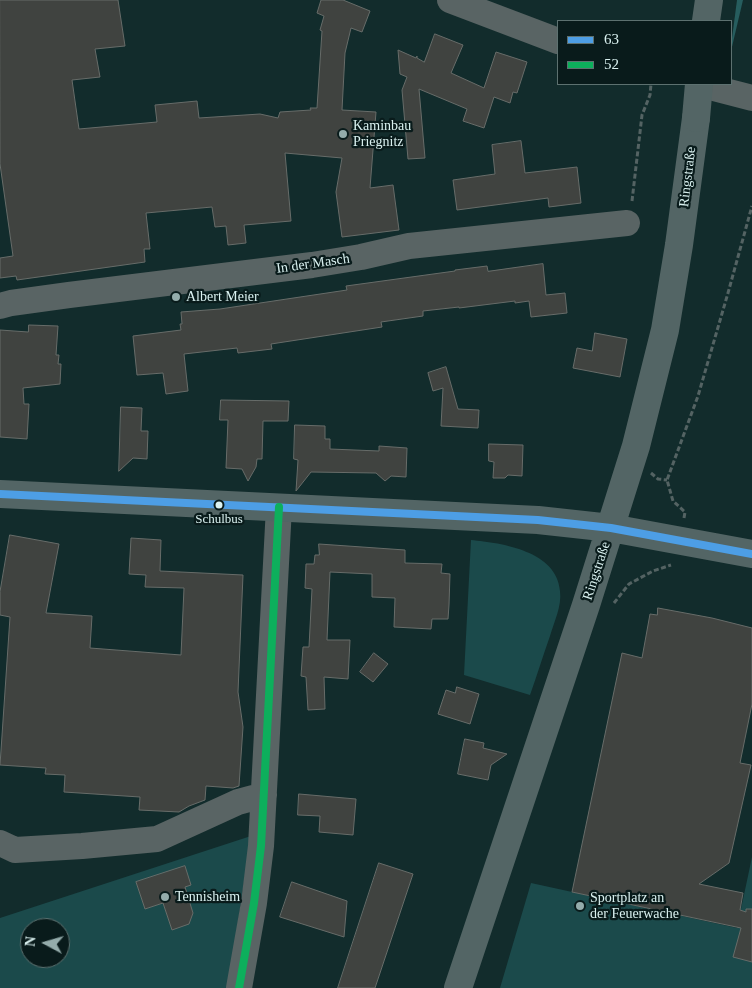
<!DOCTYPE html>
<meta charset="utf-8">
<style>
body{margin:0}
#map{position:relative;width:752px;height:988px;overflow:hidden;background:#122c2c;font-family:Georgia,serif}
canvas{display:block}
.legend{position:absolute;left:557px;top:20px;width:175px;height:65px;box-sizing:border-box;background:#091b1b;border:1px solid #5d7170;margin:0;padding:6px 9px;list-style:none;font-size:15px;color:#daf1f0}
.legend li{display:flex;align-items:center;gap:10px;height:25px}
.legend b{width:25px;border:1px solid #5d7170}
.north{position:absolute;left:20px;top:918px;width:50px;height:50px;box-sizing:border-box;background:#091b1b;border:1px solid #5d7170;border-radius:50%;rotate:276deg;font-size:14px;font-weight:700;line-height:20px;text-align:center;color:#daf1f0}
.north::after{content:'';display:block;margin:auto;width:18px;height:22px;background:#94acab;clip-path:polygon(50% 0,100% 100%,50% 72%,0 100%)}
</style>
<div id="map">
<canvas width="752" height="988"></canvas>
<ul class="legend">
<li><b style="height:6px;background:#4d9ee5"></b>63</li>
<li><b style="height:6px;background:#0daf5c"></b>52</li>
</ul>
<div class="north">N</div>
</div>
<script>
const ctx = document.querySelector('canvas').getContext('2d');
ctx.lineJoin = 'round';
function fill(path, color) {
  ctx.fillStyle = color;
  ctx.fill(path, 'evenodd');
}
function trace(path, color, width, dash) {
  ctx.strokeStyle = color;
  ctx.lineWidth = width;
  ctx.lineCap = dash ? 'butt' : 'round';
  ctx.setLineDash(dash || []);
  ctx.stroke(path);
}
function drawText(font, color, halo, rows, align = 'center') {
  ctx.font = font + ' Georgia,serif';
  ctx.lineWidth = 4.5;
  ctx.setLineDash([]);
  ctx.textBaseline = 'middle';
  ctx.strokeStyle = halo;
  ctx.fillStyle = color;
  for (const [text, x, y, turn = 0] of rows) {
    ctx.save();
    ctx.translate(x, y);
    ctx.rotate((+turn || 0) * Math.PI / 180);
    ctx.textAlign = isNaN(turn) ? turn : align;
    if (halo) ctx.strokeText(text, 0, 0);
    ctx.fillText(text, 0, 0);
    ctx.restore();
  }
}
const green = new Path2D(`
 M471 540C502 543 557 551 560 591 562 606 554 622 550 636 543 656 537 675 530 695L464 675Z
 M251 836 228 988H0V918ZM30 928H60V958H30Z
 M752 857V988H500L531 883 737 928Z`);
const forest = new Path2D(`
 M737 0H743L731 51V46Z`);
const building = new Path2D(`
 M0 0H118L125 46 95 49 100 77 72 80 79 129 157 122 155 105 197 101 199 118 260 114 278 118 280 112 311 110 310 108H317L322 31 320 30 324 16 317 13 321 0H343L370 11 362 32 351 28 345 53 342 110 376 112 370 188 393 185 399 230 342 237 336 192 342 158 285 153 291 221 244 225 246 243 228 245 226 226 215 227 212 207 146 213 150 249H144L145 262 17 280 16 276 0 278V258L13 256 0 164Z
 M435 34 463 45 451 73 484 88 496 52 527 62 517 93 513 92 510 103 494 97 484 128 463 121 467 109 419 89 425 158 408 159 402 90 407 77 400 74 398 50 416 58 417 56V58L424 62Z
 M521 141 525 173 577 167 581 203 549 207 548 198 457 210 453 180 495 174 492 145Z
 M543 264 546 295 565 293 567 313 531 317 529 301 515 303V301L459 308V307L423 311V316L381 322 382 327 271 344 272 349 238 353 237 348 184 354 188 391 166 394 163 373 137 375 133 336 181 330 180 324H182L181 312 220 309 347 290 346 286 455 271V270L487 266 488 271Z
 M29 325 58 326 56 355H59L58 364H61L60 384 23 388 24 404H29L27 439 0 437V330L28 332Z
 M595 333 627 339 620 377 573 368 577 348 592 351Z
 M446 367 458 409 479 410 478 428 441 426 443 388 433 391 428 373Z
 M221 400 289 401 288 421H263L262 459H257L256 467 248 481 242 469 226 468 228 420H220Z
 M121 407 142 408 141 431H148L147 459 133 458 119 471Z
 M295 425 325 426V439H330V449L379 451V446L407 448 406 477 391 476 385 481 376 473 311 472 296 491 298 460 294 459Z
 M489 444 523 445 522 476 508 475 505 478H493L494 462 489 461Z
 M10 535 59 544 46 613 92 616 90 648 181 655 184 588 145 587 146 575 129 574 131 538 161 540 160 571 243 575 238 692 243 727 239 786 233 788 206 786 205 800 189 806 179 812 139 810 140 797 64 792 65 775 45 774 46 768 0 765 10 617 0 615V592Z
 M319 544 405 550V563L442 564 441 573 450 574 449 605 448 619H432L431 629 394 627 395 598 372 597V574L330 572 327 640H350L348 679 324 677 325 709 308 710 306 677 301 676 303 647H309L312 589 305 588 306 564H314L315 555H319Z
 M658 608 712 618 752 628V704L740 763 751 765 729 863 699 884 743 893 740 910 746 912V909H752V962L733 957 741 928 572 892 622 653 642 658 650 614 657 615Z
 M374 653 388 664 373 682 360 672Z
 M457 687 479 694 470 724 438 714 446 690 455 693Z
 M465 739 484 743 483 748 507 754 491 765 488 780 458 774Z
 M299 794 356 799 353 835 319 832 320 816 298 815Z
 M379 863 413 874 375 988H338Z
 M185 866 191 885 185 887 193 913 189 924 172 930 163 903 145 909 136 882Z
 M292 882 347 901 344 937 280 917Z`);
const path = new Path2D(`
 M632 201 642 115 650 95 651 84
 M651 473 658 479 667 480
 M684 518 685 512 673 501 667 480 698 396 728 293 752 206
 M614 603 629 584 653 571 671 565`);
const minor = new Path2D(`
 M450 0 558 41
 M698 84 752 98
 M0 306 11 303 69 295 312 265 361 257 409 246 627 223
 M0 843 15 850 82 846 157 839 238 802 264 795
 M239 988 254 903 261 846 279 507`);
const major = new Path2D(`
 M706 21 709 0
 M0 494 538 520 611 528 752 554
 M458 988 586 605 636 446 665 330 679 245 696 118`);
const majorBridge = new Path2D(`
 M696 118 699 84`);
const bus1 = new Path2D(`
 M0 494 538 520 611 528 752 554`);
const bus2 = new Path2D(`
 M239 988 254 903 261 846 279 507`);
const markers = [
 [343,134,5,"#94acab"],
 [176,297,5,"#94acab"],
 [219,505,4.5,"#daf1f0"],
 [165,897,5,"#94acab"],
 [580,906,5,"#94acab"]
];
const busNames = [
 ["Schulbus",219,520]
];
const poiNames = [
 ["Kaminbau",353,126],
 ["Priegnitz",353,142],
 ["Albert Meier",186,297],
 ["Tennisheim",175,897],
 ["Sportplatz an",590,898],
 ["der Feuerwache",590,914]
];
const streetNames = [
 ["Ringstraße",688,177,-83],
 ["In der Masch",313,264,-8],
 ["Ringstraße",597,571,-72]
];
fill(green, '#1b4a4b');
fill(forest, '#265d5e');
fill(building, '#404340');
trace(building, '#676c69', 1);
trace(path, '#546363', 3, [5, 2.5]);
trace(minor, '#596464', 26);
trace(major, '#536565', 28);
trace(majorBridge, '#536565', 28);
trace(bus1, '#4d9ee5', 8);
trace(bus2, '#0daf5c', 8);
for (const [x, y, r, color] of markers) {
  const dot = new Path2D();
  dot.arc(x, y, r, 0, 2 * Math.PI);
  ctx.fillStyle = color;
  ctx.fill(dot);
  trace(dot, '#091b1b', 2);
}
drawText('13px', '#daf1f0', '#091b1b', busNames);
drawText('14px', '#daf1f0', '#091b1b', poiNames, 'left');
drawText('14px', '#daf1f0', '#091b1b', streetNames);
</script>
